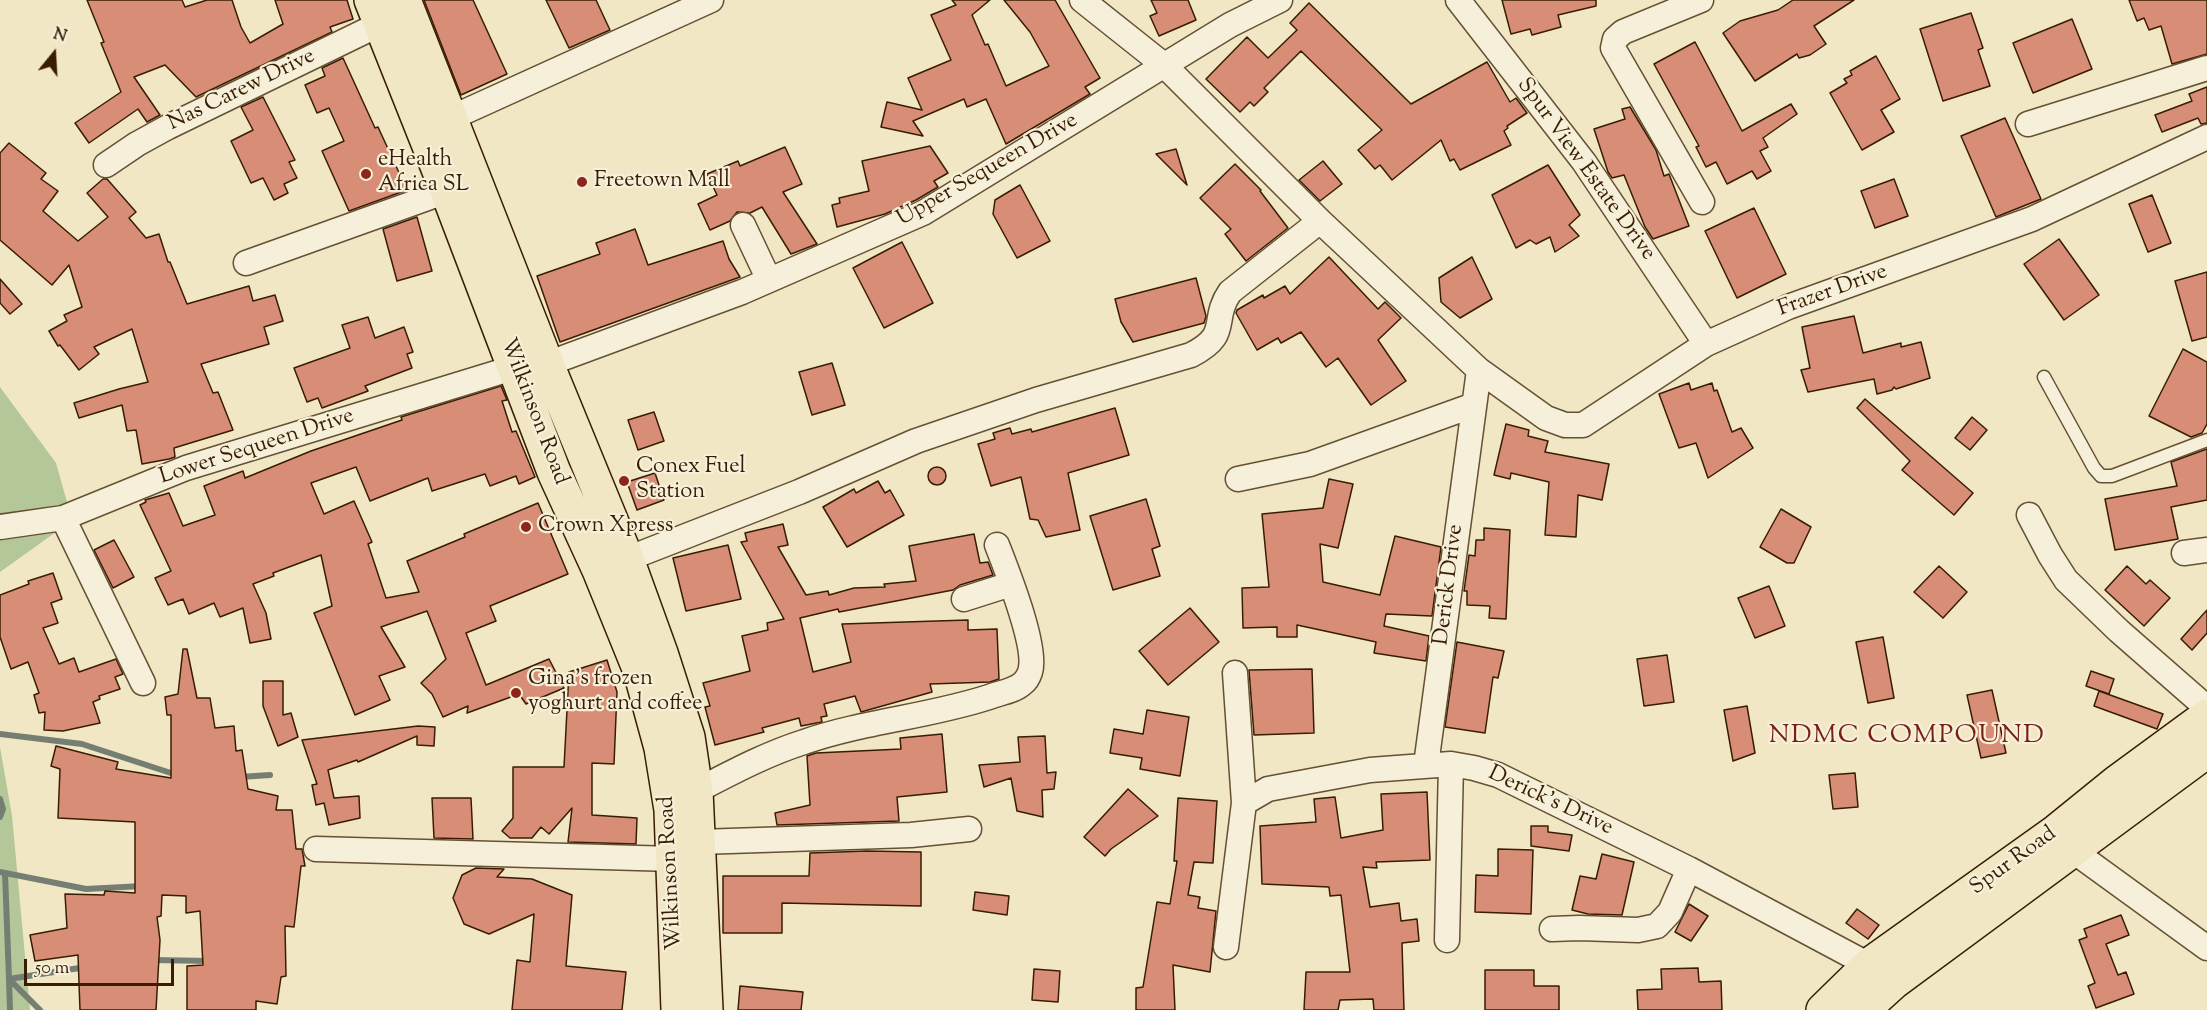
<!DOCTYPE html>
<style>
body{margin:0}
#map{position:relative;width:2207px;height:1010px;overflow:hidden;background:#f1e7c5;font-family:"Sorts Mill Goudy",serif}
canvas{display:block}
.north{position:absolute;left:24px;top:24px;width:60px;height:60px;-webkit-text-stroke:4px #f6efd9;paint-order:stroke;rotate:18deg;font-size:16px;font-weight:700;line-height:24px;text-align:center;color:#381d02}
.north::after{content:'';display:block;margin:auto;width:21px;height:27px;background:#381d02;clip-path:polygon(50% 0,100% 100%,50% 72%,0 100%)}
.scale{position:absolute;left:24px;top:959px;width:150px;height:27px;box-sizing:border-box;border:3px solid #381d02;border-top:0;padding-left:8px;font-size:18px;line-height:21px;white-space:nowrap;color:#381d02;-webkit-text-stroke:4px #f6efd9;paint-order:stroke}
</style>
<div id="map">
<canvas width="2207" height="1010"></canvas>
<div class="north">N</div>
<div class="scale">50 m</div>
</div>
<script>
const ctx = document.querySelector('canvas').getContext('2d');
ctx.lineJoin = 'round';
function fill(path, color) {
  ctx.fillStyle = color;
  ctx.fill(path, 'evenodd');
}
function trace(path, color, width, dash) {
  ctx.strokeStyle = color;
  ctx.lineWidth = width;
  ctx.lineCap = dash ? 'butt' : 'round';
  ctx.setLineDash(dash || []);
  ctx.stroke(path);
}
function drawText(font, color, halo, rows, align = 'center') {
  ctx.font = font + ' "Sorts Mill Goudy",serif';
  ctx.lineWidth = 4.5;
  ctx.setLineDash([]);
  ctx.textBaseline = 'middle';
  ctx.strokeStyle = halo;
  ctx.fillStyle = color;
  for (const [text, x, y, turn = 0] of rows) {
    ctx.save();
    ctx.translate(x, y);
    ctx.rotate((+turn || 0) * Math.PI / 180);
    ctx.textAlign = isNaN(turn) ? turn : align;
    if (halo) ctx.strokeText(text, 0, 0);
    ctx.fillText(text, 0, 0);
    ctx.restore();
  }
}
const green = new Path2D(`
 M0 387 56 463 67 502 56 532 0 572Z
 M0 747 12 816 30 1010H0Z`);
const stream = new Path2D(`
 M0 734 82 744 177 775
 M240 777 270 775
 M0 799 3 809 0 817
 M0 872 86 889 143 886
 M5 873 9 979 86 967
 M152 960 211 961
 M9 979 40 1010
 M9 979 10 1010`);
const building = new Path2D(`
 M87 0H182L185 7 207 0H232L241 27 250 43 283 24 275 0H347L353 19 330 27 332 32 196 97 165 65 134 77 160 115 147 122 138 109 89 143 75 123 121 92 101 43 104 42Z
 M424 0H473L507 74 461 95Z
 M546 0H596L610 30 569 48Z
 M952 0H990L972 15 985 45 988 44 1006 86 1049 66 1030 32 1004 0H1055L1100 78 1085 87 1090 94 1006 144 986 99 967 107 964 99 913 121 923 136 881 127 887 102 922 110 908 78 951 60 931 15 956 5Z
 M1151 0H1188L1196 20 1159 36 1150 16 1157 13Z
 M1502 0H1596V6L1558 15 1561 27 1532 35 1530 29 1511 34Z
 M1793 0H1854L1814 26 1826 44 1810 55 1799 58 1797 54 1755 81 1723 33 1740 21 1778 10Z
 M2129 0H2207V54L2172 64 2161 26 2149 30 2144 18 2137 21Z
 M1309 3 1411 104 1487 62 1510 102 1516 98 1527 113 1507 126 1508 128 1504 131 1511 145 1460 170 1454 159 1450 161 1441 140 1392 180 1380 165 1375 169 1358 150 1382 130 1301 51 1264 88 1268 92 1254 106 1250 102 1240 112 1206 79 1247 37 1268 58 1297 30 1290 23Z
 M1971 13 1983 48 1978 50 1990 86 1943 101 1920 29Z
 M2072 19 2092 69 2033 93 2013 43Z
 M1695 42 1742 131 1791 104 1797 114 1763 138 1768 147 1760 151 1771 171 1757 179 1752 171 1727 184 1716 162 1706 167 1696 147 1699 146 1654 64Z
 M1876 56 1900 99 1881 110 1894 132 1862 150 1830 93 1847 83 1844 79 1852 75 1850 71Z
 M343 58 375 128 378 127 407 190 349 211 322 151 344 141 329 108 317 113 305 85 325 76 322 68Z
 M2207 87V123L2201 124 2198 118 2162 132 2155 115 2192 101 2189 94Z
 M263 97 295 160 289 162 297 178 284 184 288 193 274 200 263 178 251 183 231 141 253 130 241 107Z
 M1630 107 1656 150 1664 176 1669 174 1689 226 1653 239 1645 227 1624 175 1612 178 1608 172 1594 129 1625 119 1622 109Z
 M2005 118 2041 199 1996 217 1961 136Z
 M9 143 46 173 41 179 58 191 43 211 78 241 108 217 87 193 103 179H107L136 212 129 218 146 238 159 234 168 262H170L187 304 249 286 253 301 275 295 283 321 264 327 269 344 201 364 213 393 218 392 233 430 174 448 175 457 169 459 142 464 136 430 127 431 122 405 79 418 74 403 119 389 148 382 132 329 94 347 99 354 79 370 60 345 58 346 49 331 67 321 64 315 82 307 69 265 52 285 0 240V153Z
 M930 146 948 173 934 181 938 187 916 200 885 214 837 227 832 205 840 203 839 198 869 191 862 161Z
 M785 147 802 184 783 192 817 244 791 254 762 207 750 213 737 212 730 221 710 230 698 204 717 195 707 174 738 161 740 166Z
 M1176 149 1187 185 1156 154Z
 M1323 161 1342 184 1320 201 1299 180Z
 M1235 164 1261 190 1260 191 1288 228 1246 261 1225 234 1231 229 1200 198Z
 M1548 165 1580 215 1569 225 1579 236 1555 252 1550 237 1536 244 1530 240 1516 248 1492 195Z
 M1894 179 1908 216 1875 228 1861 191Z
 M1020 185 1050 241 1017 258 993 214 995 200Z
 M2152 195 2171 243 2148 252 2129 204Z
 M1754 208 1786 274 1737 298 1705 231Z
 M417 217 432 271 397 281 383 229Z
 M635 229 648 265 723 241 729 259 740 277 560 342 537 276 600 254 596 243Z
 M2059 239 2099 295 2064 320 2024 264Z
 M902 242 933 303 884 328 853 268Z
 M1329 257 1378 309 1385 302 1401 318 1378 340 1406 381 1371 405 1338 358 1326 367 1301 332 1281 343 1278 338 1257 350 1236 313 1237 310 1263 295 1264 298 1285 286 1290 294Z
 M1472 257 1492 299 1460 318 1441 302 1439 278Z
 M2207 272V337L2192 341 2175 281Z
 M1196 278 1206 316 1204 323 1133 342 1121 322 1115 299Z
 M0 279 22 304 10 314 0 303Z
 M1854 316 1863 353 1901 343V347L1921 342 1930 378 1896 389 1894 387 1892 390 1877 394 1874 379 1808 392 1801 370 1810 368 1802 327Z
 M368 317 375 338 404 327 413 352 407 354 412 368 365 386 368 391 322 408 318 398 307 402 294 368 350 348 342 325Z
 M2183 349 2207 362V424L2202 433 2191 437 2149 416Z
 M832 363 845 405 812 415 799 372Z
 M1689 383 1691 390 1712 383 1714 391 1717 390 1732 432 1741 428 1753 448 1708 478 1696 443 1679 448 1659 394Z
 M501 386 507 400 502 401 512 432 516 431 535 477 519 484 516 476 490 486 485 474 432 491 428 478 370 501 356 467 311 483 324 514 354 501 372 542 368 544 386 598 419 592 407 561 465 537 464 534 538 503 568 574 490 606 496 621 466 633 486 685 549 659 564 688 526 704 519 694 467 713 468 706 443 717 432 694 421 683 446 659 427 611 381 627 405 667 379 676 390 700 355 715 314 613 332 606 321 555 273 573 274 576 253 584 266 613 271 639 250 643 243 608 220 617 214 603 189 614 183 599 168 605 155 578 171 571 140 505 146 502 145 500 169 493 183 526 215 515 204 486 243 471 245 478 311 451 402 420 401 417Z
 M1865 399 1973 493 1954 515 1902 470 1910 461 1857 408Z
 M1115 408 1129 455 1068 473 1080 530 1046 537 1038 520 1030 519 1021 477 991 486 978 444 995 439 993 433 1010 428 1012 434 1031 429 1032 432Z
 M654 412 664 441 638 450 628 420Z
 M1972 417 1987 430 1970 450 1955 438Z
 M1506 424 1529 430 1528 436 1548 441 1545 452 1609 464 1602 500 1578 495 1576 537 1545 535 1549 482 1511 473 1510 479 1494 475Z
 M2207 449V500L2171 507 2178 539 2115 550 2105 499 2177 486 2171 462Z
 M928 476a9 9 0 1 1 18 0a9 9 0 1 1-18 0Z
 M655 473 664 500 637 510 627 482Z
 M1329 479 1353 484 1338 548 1320 544 1323 582 1380 595 1395 536 1441 547 1432 616 1386 614 1384 626 1429 636 1426 661 1374 653 1376 642 1297 625V637H1277V627L1243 628 1242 588 1269 587 1262 514 1323 508Z
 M878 481 885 493 890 490 904 515 847 547 823 507 854 489 856 493Z
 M1146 499 1160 546 1152 549 1160 576 1113 590 1090 516Z
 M1781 509 1811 527 1794 563H1787L1760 547Z
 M783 524 788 545 778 547 806 595 828 591 829 595 854 588 885 587 884 584 916 581 909 546 974 534 980 563 988 562 993 575 960 585 953 590 839 612 838 609 800 618 813 672 851 662 842 624 968 620V630L997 629 999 679 990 682 930 684 932 692 861 712 855 696 824 704 827 716 821 717 822 722 801 726 799 718 762 728 764 732 715 745 705 707 710 706 703 683 750 671 742 636 768 630 767 623 784 619 741 542 747 541 745 533Z
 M1484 528 1510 530 1506 619 1489 618 1490 606 1467 605V591H1464L1469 555 1475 556 1476 540H1484Z
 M114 540 134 577 113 588 94 550Z
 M728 545 741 599 686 611 673 558Z
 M1939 566 1967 592 1943 618 1914 592Z
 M2127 566 2146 584 2150 580 2170 598 2144 626 2105 590Z
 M53 573 62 599 51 603 58 623 43 628 59 664 74 658 79 672 116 659 123 674 115 677 120 689 99 696 100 699 93 702 100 723 63 731 44 730 45 712 39 713 34 695 39 693 28 662 11 669 0 637V595L29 584 28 581Z
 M1769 586 1785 626 1755 638 1738 598Z
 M1190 608 1219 642 1168 685 1139 651Z
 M2207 610V633L2192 650 2181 639Z
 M1883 637 1894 698 1868 703 1856 642Z
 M1457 642 1504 651 1498 678 1493 677 1485 733 1445 727Z
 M183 649H187L197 698H210L215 728 234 726 236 751 242 750 248 789 278 796 276 810H292L296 849H302L305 866H301L294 927 285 926 286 976 281 977 277 1004 256 1001V1010H187V966L203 965 200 911 186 913V896L162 895 161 916 157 917 160 940 156 1010H80L78 955 35 961 30 935 67 928 65 894 104 895 105 891 135 893V822L58 818 60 769 51 766 56 746 118 762 116 769 171 778V715H167L165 697 178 694Z
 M1667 655 1674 702 1644 706 1637 659Z
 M607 660 617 692 614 764 592 763V815L637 818 636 844 568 842 572 808 549 834 541 827 532 838H510L502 831 513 818V767H564L569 672Z
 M1312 669 1314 733 1254 735 1249 670Z
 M2091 671 2114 679 2109 694 2086 686Z
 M263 681H283V715L291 713 298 737 278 746 263 706Z
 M1992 690 2006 753 1981 758 1967 695Z
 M2099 691 2163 714 2157 729 2094 706Z
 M1747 706 1755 753 1733 761 1724 710Z
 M1147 710 1189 717 1180 776 1140 769 1142 758 1110 753 1114 729 1143 734Z
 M418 726 435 727 434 746 417 745V736L358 762 357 760 328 770 334 798 359 796 360 818 329 825 324 803 316 805 312 785 317 784 302 740Z
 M942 734 947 792 897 797 899 821 777 825 775 813 810 805 807 756 816 753 901 749 900 738Z
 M1045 736 1047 773 1056 772 1054 789 1042 790 1043 817 1017 811 1011 778 984 787 979 765 1020 762 1018 737Z
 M1855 773 1858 807 1833 809 1829 775Z
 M1128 789 1158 816 1111 849 1105 856 1084 837Z
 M1427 792 1430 860 1376 862 1377 868 1363 867 1370 907 1399 903 1401 921 1417 919 1419 941 1402 943 1404 1010H1374L1373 999 1340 1000 1338 1010H1304L1306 972H1350L1341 895 1330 896 1329 887 1262 884 1260 826 1316 822 1314 799 1335 797 1341 838 1383 830 1381 794Z
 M432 798H471L473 839 434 838Z
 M1178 798 1217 801 1213 863 1194 862 1188 895 1200 897 1198 908 1216 911 1210 972 1173 965 1175 1010H1136V988L1143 987 1157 902 1170 904 1177 861H1174Z
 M1531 826H1548V832L1572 835 1569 851 1531 846Z
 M1498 849 1533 850 1531 914 1475 912 1476 875 1498 876Z
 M867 851 921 852V906L782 903V933H723V876H809L810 853Z
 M1602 854 1634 862 1622 915 1588 914 1572 910 1580 876 1596 879Z
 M476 868 504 869 497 877 532 879 572 895 566 966 626 972 622 1010H512L517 960 530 962 534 914 489 934 464 924 453 898 462 875Z
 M975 892 1009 896 1007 915 973 910Z
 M1689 904 1708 916 1691 941 1675 932Z
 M1857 909 1879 925 1868 939 1846 923Z
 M2121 915 2129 935 2106 944 2118 975 2126 972 2134 994 2096 1008 2088 986 2095 983 2079 940 2087 937 2084 929Z
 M1698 968 1699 982 1721 981 1722 1010H1638L1637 990 1662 989 1661 969Z
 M1034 969 1060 971 1058 1002 1032 1000Z
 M1485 970H1534V986H1559V1010H1485Z
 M740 986 803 992 801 1010H738Z`);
const service = new Path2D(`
 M2044 377 2094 468 2101 476H2112L2207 440`);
const minor = new Path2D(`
 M1082 0 1165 66 1320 221 1479 370 1546 418 1565 425H1583L1706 344 1788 307 2032 219 2207 137
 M1458 0 1584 162 1706 344
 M1701 0 1623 32 1615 39 1613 48 1702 202
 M451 118 711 0
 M2028 124 2207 68
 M106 165 137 144 168 127 382 23
 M743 225 769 280
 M246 263 447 191
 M547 364 742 292 923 213 1230 25 1280 0
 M1238 479 1310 464 1474 405
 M2029 515 2050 555 2066 580 2119 631 2207 708
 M63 518 143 683
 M0 527 63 518 186 468 516 367
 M2184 553 2207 550
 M627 559 799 492 916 441 1036 400 1191 355C1232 334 1210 321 1230 292L1320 221
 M964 599 1011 584
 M1235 673 1244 803
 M1426 765 1479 370
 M696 791C731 773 766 754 804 742 864 721 928 717 989 697 999 693 1015 691 1023 683 1026 681 1029 675 1030 672 1038 648 1007 571 997 545
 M2062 841 2072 850 2207 948
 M699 842 911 835 969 829
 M316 849 674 859
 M1552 929 1579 928 1638 930 1657 926 1670 912 1689 869
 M1447 940 1451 764
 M1226 947 1244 803 1268 789 1370 770 1451 764 1474 768 1498 775 1689 869 1869 965`);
const primary = new Path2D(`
 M371 0 447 191 554 472 599 570 640 671 661 748 671 810 678 1010
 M404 0 547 364 627 559 661 653 688 737 696 791 706 1010
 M1823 1010 1869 965 2054 833 2117 782 2207 716
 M1863 1010 1894 982 2207 751`);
const markers = [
 [366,174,6,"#8f2418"],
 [582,182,6,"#8f2418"],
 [624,481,6,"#8f2418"],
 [526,527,6,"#8f2418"],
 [516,693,6,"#8f2418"]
];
const streetNames = [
 ["Nas Carew Drive",242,91,-26],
 ["Spur View Estate Drive",1585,170,54],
 ["Upper Sequeen Drive",988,171,-30],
 ["Frazer Drive",1833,292,-20],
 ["Wilkinson Road",533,412,69],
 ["Lower Sequeen Drive",257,448,-18],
 ["Derick Drive",1450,585,-83],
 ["Derick's Drive",1550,802,25],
 ["Spur Road",2014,862,-36],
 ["Wilkinson Road",672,873,-93]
];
const poiNames = [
 ["eHealth",378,161],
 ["Africa SL",378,186],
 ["Freetown Mall",594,182],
 ["Conex Fuel",636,468],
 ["Station",636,493],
 ["Crown Xpress",538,527],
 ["Gina's frozen",528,680],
 ["yoghurt and coffee",528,705]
];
const quarterNames = [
 ["NDMC COMPOUND",1907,738]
];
fill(green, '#b4c799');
trace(stream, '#757e72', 6);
fill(building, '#d88d77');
trace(building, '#381d02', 1.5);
trace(service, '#665033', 15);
trace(minor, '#665033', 27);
trace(primary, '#381d02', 36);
trace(service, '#f6efd9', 12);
trace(minor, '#f6efd9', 24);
trace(primary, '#f1e7c5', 33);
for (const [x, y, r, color] of markers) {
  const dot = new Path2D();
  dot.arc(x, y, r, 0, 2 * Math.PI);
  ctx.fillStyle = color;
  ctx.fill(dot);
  trace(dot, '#f6efd9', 2);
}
drawText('22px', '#381d02', '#f6efd9', streetNames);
drawText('22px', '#381d02', '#f6efd9', poiNames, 'left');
ctx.letterSpacing = '1.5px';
drawText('26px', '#7a1f14', '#f6efd9', quarterNames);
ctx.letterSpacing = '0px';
</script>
